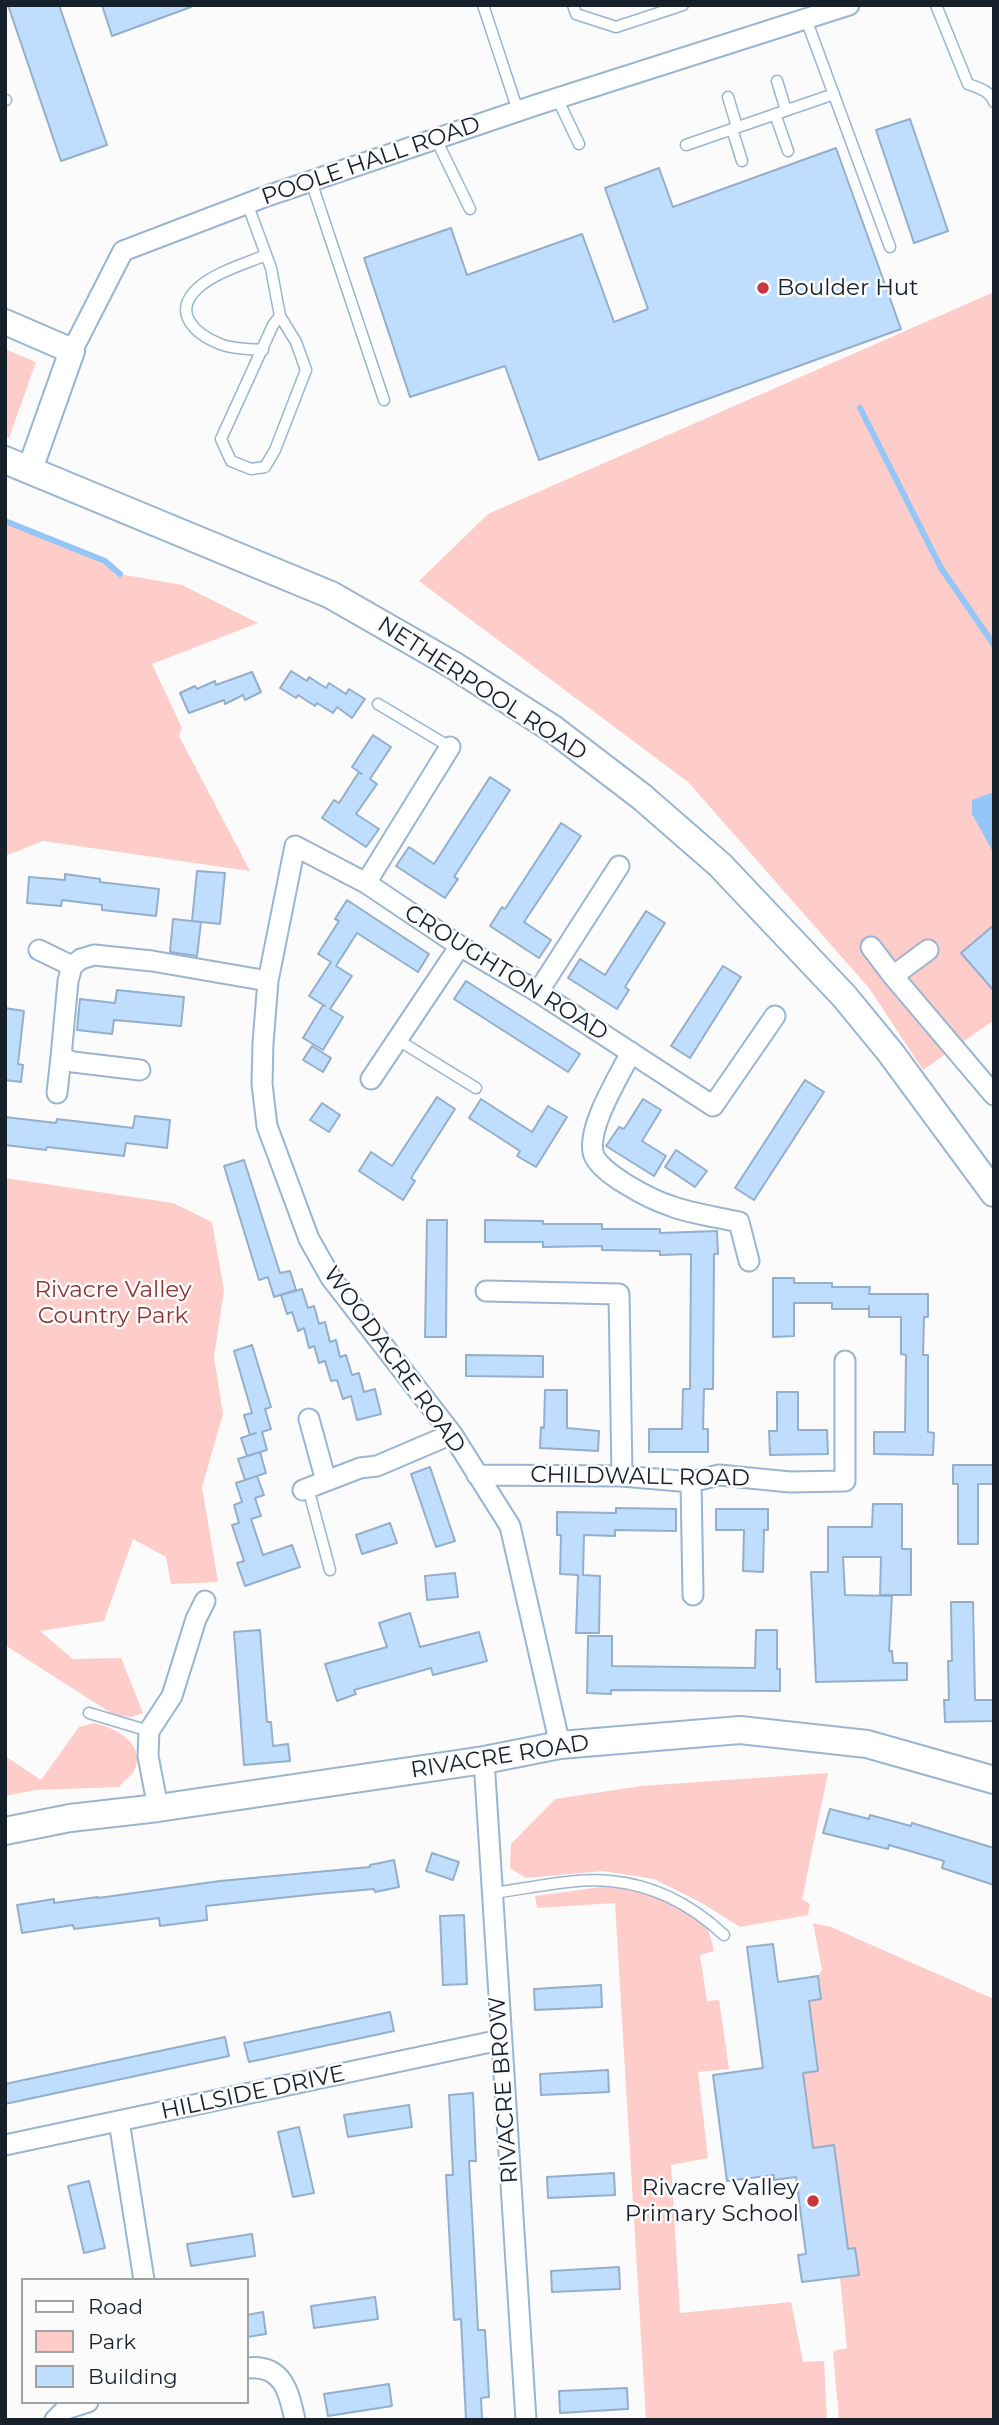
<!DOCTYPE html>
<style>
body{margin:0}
#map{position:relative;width:999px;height:2425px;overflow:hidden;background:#fbfbfb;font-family:Montserrat,sans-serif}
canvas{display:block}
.frame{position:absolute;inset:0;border:7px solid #16202a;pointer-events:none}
.legend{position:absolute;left:21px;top:2278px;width:228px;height:126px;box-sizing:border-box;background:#fbfbfb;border:2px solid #9fa3a7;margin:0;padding:9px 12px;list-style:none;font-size:21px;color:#16202a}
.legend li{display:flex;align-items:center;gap:14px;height:35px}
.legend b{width:35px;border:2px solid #9fa3a7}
</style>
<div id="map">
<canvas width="999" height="2425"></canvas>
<div class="frame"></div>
<ul class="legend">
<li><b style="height:9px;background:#fff"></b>Road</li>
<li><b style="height:19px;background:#fecdca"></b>Park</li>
<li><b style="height:19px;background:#bfddfc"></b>Building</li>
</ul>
</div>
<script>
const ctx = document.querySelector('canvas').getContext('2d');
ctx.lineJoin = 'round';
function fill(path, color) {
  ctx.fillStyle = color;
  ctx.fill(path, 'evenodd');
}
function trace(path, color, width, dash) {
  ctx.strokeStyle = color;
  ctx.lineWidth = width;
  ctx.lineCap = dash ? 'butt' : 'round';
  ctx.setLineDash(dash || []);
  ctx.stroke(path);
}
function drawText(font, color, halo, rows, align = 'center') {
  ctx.font = font + ' Montserrat,sans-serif';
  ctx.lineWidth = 5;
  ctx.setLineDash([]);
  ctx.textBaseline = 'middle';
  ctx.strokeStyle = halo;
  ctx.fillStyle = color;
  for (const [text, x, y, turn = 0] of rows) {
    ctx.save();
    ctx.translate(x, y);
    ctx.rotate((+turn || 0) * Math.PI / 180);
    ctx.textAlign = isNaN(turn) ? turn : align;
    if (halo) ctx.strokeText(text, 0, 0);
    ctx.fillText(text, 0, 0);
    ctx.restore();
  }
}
const green = new Path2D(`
 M994 292V1020L923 1070 869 988 688 782 419 581 488 514Z
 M5 349 36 362 9 438 5 437Z
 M5 521 105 561 120 574 182 585 258 623 152 664 182 728 179 736 250 871 43 841 5 856Z
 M5 1178 173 1203 212 1222 224 1290 214 1357 223 1414 202 1487 218 1582 171 1584 166 1557 133 1539 104 1621 40 1631 73 1659 121 1658 143 1713 131 1717 114 1715 5 1645Z
 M94 1723C114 1727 148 1744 134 1771 131 1776 123 1782 119 1787L35 1790 5 1796V1756L41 1780 79 1727Z
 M828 1773 802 1899 810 1904 808 1915 740 1927 702 1903 654 1879 603 1871 526 1878 510 1868 511 1844 555 1799 641 1786Z
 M601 1887 642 1890 707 1924 714 1951 700 1955 707 2001 719 2000 729 2069 698 2072 708 2158 671 2165 680 2313 791 2302 803 2362 824 2361 827 2420H646L615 1903 537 1908 535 1896Z
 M813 1923 831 1927 994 1999V2420H839L833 2351 847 2348 840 2277 855 2248 848 2249 834 2145 813 2148 803 2073 818 2071 812 2024 782 2005 821 1999 818 1976 822 1970Z`);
const water = new Path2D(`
 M994 792V854L972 814V800Z`);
const stream = new Path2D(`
 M860 408 941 568 994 645
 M5 521 105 561 120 574`);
const building = new Path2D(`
 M8 5H59L107 145 61 161Z
 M102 5H191V7L112 36Z
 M910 119 948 231 914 243 876 130Z
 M836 148 901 329 539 460 505 366 410 397 364 258 451 228 467 275 582 234 614 322 648 309 605 188 659 168 673 207Z
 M291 671 307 681 309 677 326 688 329 683 346 694 349 689 365 699 352 718 337 707 333 713 317 703 315 706 298 695 296 698 280 688Z
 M252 672 261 692 245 700 243 695 225 704 224 700 189 713 180 693 195 686 197 689 215 681 216 685Z
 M373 735 391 747 370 779 377 784 356 814 379 829 366 847 322 818 334 800 339 803 359 772 362 774 352 767Z
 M490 777 510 790 454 877 458 879 445 898 396 866 409 847 434 864Z
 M561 823 581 836 524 922 551 940 539 958 490 926 502 907 505 909Z
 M197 871 225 873 220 924 192 921Z
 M65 874 100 879V882L159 889 156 916 102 910V905L62 900 61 906 27 903 29 877 65 880Z
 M347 900 429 954 418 972 357 933 336 966 352 976 330 1009 343 1017 323 1050 303 1038 323 1005 325 1006 309 996 331 962 318 954 339 921 335 919Z
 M646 911 665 923 625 987 629 990 617 1009 568 978 580 959 605 975Z
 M173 919 201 922 197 956 170 952Z
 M994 925V991L961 953Z
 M723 966 741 977 690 1058 671 1046Z
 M466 981 580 1054 568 1072 454 999Z
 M117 990 184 997 181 1026 114 1020 112 1034 77 1030 80 999 115 1003Z
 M5 1008 24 1011 18 1064 23 1065 21 1082 5 1080Z
 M312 1046 331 1058 323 1072 303 1060Z
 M805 1080 824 1092 754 1200 735 1188Z
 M437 1097 455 1109 411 1178 415 1181 403 1200 359 1171 371 1152 392 1166Z
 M481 1099 532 1132 548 1106 567 1117 536 1167 517 1156 520 1151 469 1118Z
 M643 1099 661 1110 642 1141 666 1156 654 1176 606 1146 619 1127 624 1129Z
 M322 1103 340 1115 329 1132 310 1120Z
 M135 1116 170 1120 167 1148 126 1143 124 1156 47 1147 46 1150 5 1145V1117L56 1123 57 1119 133 1128Z
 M676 1150 707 1171 695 1187 665 1167Z
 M244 1160 280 1273 290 1271 296 1290 274 1297 268 1277 259 1280 224 1166Z
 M427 1220H447L446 1337H425Z
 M485 1220 543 1221V1224H602V1229H660V1233L717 1231 718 1254H714L713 1389H704L703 1429H708V1452H649V1429H682L683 1389H690L691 1254 660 1255V1251L602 1250V1246L543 1247V1242H485Z
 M773 1278H794V1283H832V1287H870L869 1294H928V1317H924L923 1355H928V1432L934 1433 933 1455 874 1454V1432H905L906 1355 901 1354V1317H869V1306V1309H832V1303H794V1336L773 1337Z
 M302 1289 308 1308 314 1306 319 1324 325 1322 330 1342 336 1340 340 1357 346 1355 352 1375 359 1373 364 1392 375 1389 381 1414 357 1420 351 1396 343 1399 337 1380 331 1381 325 1361 319 1363 314 1346 309 1348 304 1328 298 1331 292 1312 287 1314 281 1295Z
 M252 1345 271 1407 265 1409 271 1429 262 1432 267 1450 247 1456 241 1438 256 1433 250 1435 244 1415 252 1413 234 1351Z
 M466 1355 543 1356V1377L466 1376Z
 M545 1390H567V1428L599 1431 598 1451 540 1448 541 1427 544 1428Z
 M777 1392H798V1430H827L828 1454 770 1455 769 1431H777Z
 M260 1452 266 1473 245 1480 238 1459Z
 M953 1465H994V1484H978V1544H958V1484H953Z
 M430 1467 455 1541 436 1547 411 1474Z
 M257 1476 264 1495 255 1498 261 1516 251 1519 263 1555 292 1545 300 1567 245 1586 237 1563 244 1561 232 1525 239 1523 234 1505 242 1502 236 1483Z
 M873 1504H902V1549H911V1595H880L881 1557H843L845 1595 892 1596 889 1651H892L893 1663H907V1680L816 1682 811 1572H828V1527H872Z
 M616 1508 676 1509V1531L615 1530V1536L584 1535 583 1575 600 1576 599 1633H576L578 1575 560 1574 561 1535H557V1512L616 1513Z
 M716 1509H768V1530H764L763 1572 743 1571 744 1530H716Z
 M390 1523 397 1543 362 1554 356 1535Z
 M455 1573 458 1597 427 1600 425 1576Z
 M951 1602H973L975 1700H994V1721L945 1722 944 1700H949L948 1661H952Z
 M410 1613 420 1647 479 1632 487 1661 433 1675 431 1668 354 1690 356 1694 337 1701 325 1664 387 1647 379 1623Z
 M260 1630 267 1722H271L273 1746 288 1744 290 1761 244 1765 234 1632Z
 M756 1630H777V1669H780V1691L611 1690V1694L587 1693 588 1636H612V1666L755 1668Z
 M830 1809 869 1819 870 1815 911 1826 912 1823 994 1848V1885L942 1868 944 1861 889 1845 888 1849 823 1833Z
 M432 1853 459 1862 453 1880 426 1871Z
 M394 1860 399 1887 375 1892 374 1889 317 1894 206 1906 207 1920 160 1926 159 1918 74 1929 73 1925 22 1933 17 1905 54 1899V1903L98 1897V1898L220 1881 370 1867V1865Z
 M464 1915 467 1984 443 1985 440 1916Z
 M773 1944 778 1982 818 1976 821 1999 809 2001 818 2071 803 2073 813 2148 834 2145 848 2249 855 2248 859 2275 802 2282 798 2255 806 2254 796 2177 774 2180V2175L727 2181 713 2075 763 2068 747 1947Z
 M601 1985 602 2007 535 2010 534 1989Z
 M390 2012 394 2031 249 2062 244 2043Z
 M225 2037 229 2056 5 2104V2084Z
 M608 2070 609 2092 541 2095 540 2074Z
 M473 2093 476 2161H469L474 2251 478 2330H485L489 2397 481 2398 482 2420H466L461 2319 454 2320 446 2175H453L449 2095Z
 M409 2105 412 2127 348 2137 344 2115Z
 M299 2127 314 2193 293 2197 278 2132Z
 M614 2173 615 2195 548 2198 547 2177Z
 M89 2181 105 2248 84 2253 68 2186Z
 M252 2234 255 2256 191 2266 187 2244Z
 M619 2267 620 2289 552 2292 551 2271Z
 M375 2297 378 2319 314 2328 311 2306Z
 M263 2312 266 2334 247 2337V2315Z
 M389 2384 392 2406 328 2416 324 2394Z
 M627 2388 628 2409 560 2413 559 2391Z`);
const service = new Path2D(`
 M483 5 518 111
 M573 5 576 14 616 27 683 5
 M936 5 968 84C979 88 990 91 994 102
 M806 19 890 247
 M777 81 786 110
 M728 97 737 127
 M557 98 579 144
 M5 100H6
 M775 114 788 151
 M732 129 742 161
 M436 139 470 209
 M686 145 834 94
 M311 181 384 400
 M247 203 271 268 280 316 296 342 306 370 275 450 265 467 251 469 231 461 221 439 273 325 280 316
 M263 350C249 349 232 349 220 344 195 334 171 312 198 288 216 272 244 264 266 255
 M378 704 450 747
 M398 1040 476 1088
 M308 1488 330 1570
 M89 1713 149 1731
 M492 1893C527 1889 575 1877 610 1881 654 1885 692 1905 724 1935`);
const minor = new Path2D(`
 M72 351 123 251 267 196 536 105 849 5
 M366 883 450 747
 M871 947 893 976 994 1095
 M39 950 72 966
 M893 976 928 950
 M538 992 619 866
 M631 1052C619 1077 588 1125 593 1152 596 1172 652 1200 671 1206 692 1214 717 1217 739 1222L749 1261
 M140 1070 73 1062 61 1057 68 981 72 966 81 959 94 955 152 961 268 981
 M371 1079 460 946
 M57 1093 61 1057
 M486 1291 619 1294 622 1476
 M309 1419 326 1481
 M477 1475 622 1476 691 1482 719 1475 790 1482 845 1481V1361
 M691 1482 693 1595
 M303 1490 360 1468 377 1466 452 1434
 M560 1745 510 1526 452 1434 331 1278 309 1239 267 1126 262 1084 263 1043 268 981 295 846 366 883 460 946 538 992 713 1106 775 1016
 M484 1760 526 2420
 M158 1808 148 1756 149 1731 172 1696 196 1619 205 1601
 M119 2121 144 2280
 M5 2145 500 2040
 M247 2368C283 2364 289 2392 295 2420
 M55 2420 66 2409 88 2402`);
const tertiary = new Path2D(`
 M5 322 72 351 30 469`);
const secondary = new Path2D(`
 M5 460 331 595 453 665 553 729 642 797 720 865 844 996 890 1052 994 1193
 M5 1831 70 1818 158 1808 484 1760 560 1745 740 1730 867 1744 994 1780`);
const markers = [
 [763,288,7,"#c7373d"],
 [813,2201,7,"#c7373d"]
];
const streetNames = [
 ["POOLE HALL ROAD",371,161,-19],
 ["NETHERPOOL ROAD",482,689,33],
 ["CROUGHTON ROAD",506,973,32],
 ["WOODACRE ROAD",394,1360,54],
 ["CHILDWALL ROAD",640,1477,1],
 ["RIVACRE ROAD",500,1757,-9],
 ["RIVACRE BROW",504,2090,-94],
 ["HILLSIDE DRIVE",253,2093,-12]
];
const poiNames = [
 ["Boulder Hut",777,288],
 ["Rivacre Valley",799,2188,"right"],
 ["Primary School",799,2214,"right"]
];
const parkNames = [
 ["Rivacre Valley",113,1290],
 ["Country Park",113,1316]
];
fill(green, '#fecdca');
fill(water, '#94c6f8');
trace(stream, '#94c6f8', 6);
fill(building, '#bfddfc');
trace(building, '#94afcb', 2);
trace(service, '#9ab5d1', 13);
trace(minor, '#9ab5d1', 23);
trace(tertiary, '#9ab5d1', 28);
trace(secondary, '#9ab5d1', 30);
trace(service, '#fff', 10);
trace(minor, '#fff', 19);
trace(tertiary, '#fff', 24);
trace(secondary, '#fff', 26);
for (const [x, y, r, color] of markers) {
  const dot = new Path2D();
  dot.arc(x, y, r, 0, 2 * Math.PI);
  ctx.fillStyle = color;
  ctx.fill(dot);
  trace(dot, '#fbfbfb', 2.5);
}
drawText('23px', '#16202a', '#fbfbfb', streetNames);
drawText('23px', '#16202a', '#fbfbfb', poiNames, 'left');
drawText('23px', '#8c3535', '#fbfbfb', parkNames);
</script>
